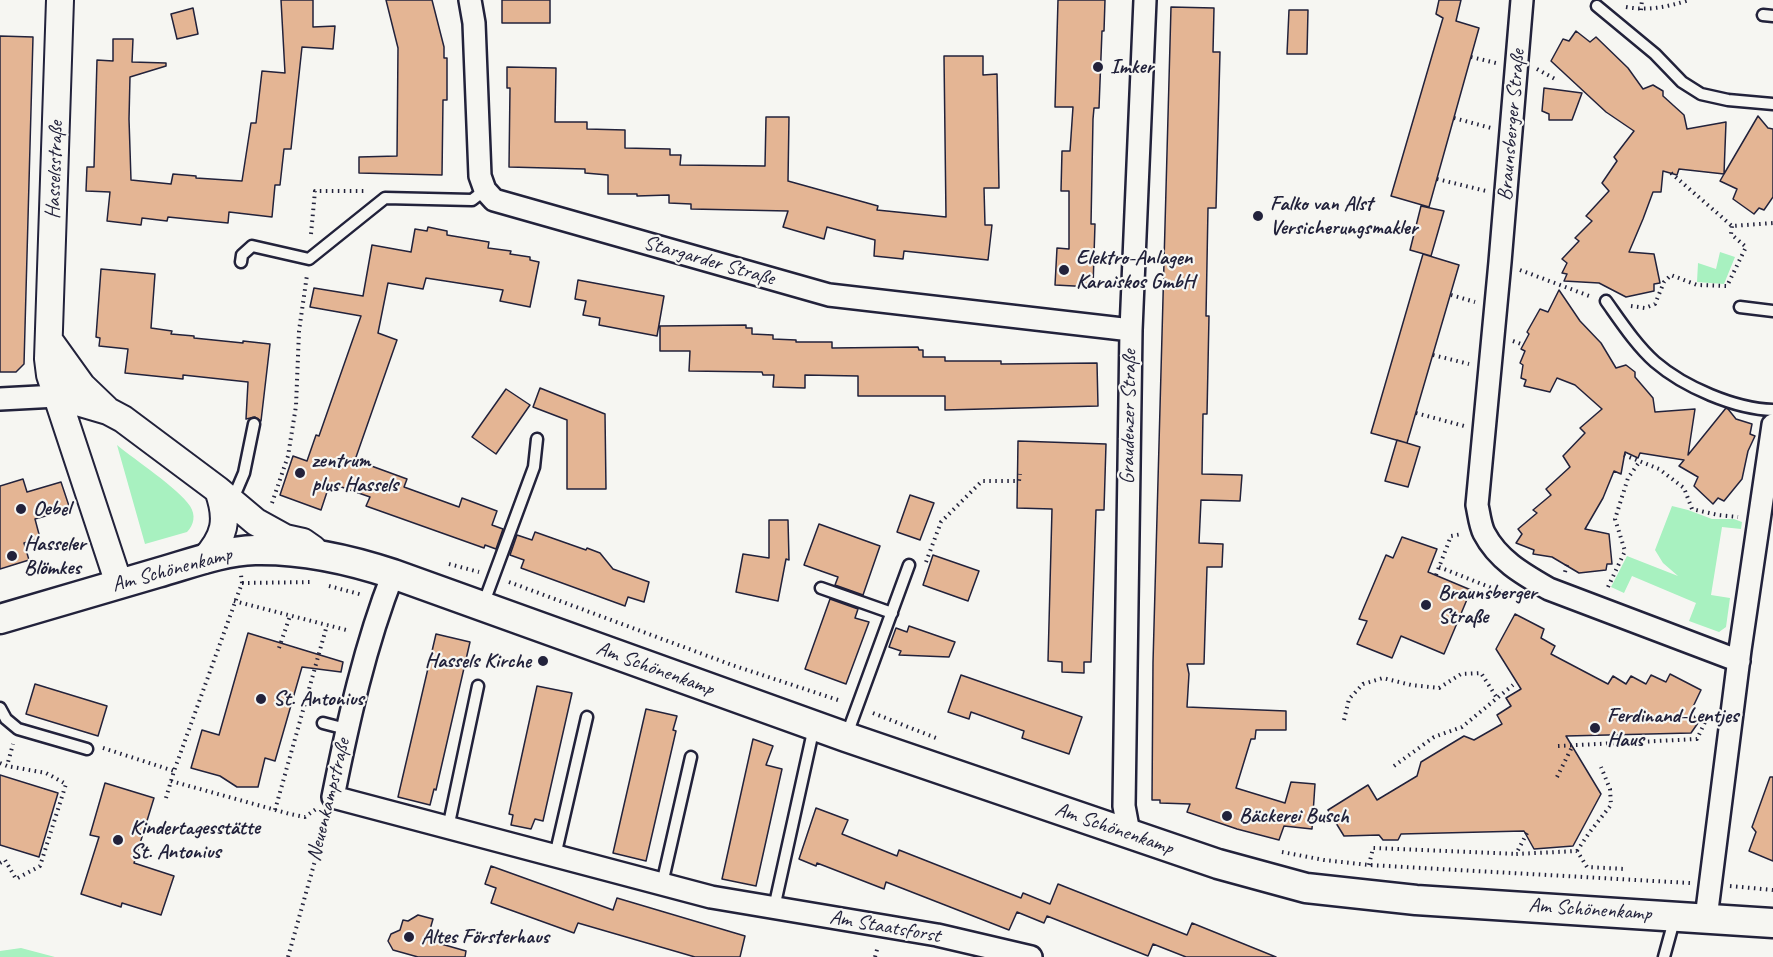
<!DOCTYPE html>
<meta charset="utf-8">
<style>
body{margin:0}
canvas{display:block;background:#f6f6f2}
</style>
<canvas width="1773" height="957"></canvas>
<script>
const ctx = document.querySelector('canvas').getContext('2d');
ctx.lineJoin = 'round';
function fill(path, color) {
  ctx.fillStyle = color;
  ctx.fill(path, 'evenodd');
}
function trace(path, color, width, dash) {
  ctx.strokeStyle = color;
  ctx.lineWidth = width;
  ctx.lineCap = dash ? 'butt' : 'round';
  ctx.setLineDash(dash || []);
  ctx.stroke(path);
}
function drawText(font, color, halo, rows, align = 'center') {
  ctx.font = font + ' Caveat,sans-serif';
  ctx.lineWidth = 4.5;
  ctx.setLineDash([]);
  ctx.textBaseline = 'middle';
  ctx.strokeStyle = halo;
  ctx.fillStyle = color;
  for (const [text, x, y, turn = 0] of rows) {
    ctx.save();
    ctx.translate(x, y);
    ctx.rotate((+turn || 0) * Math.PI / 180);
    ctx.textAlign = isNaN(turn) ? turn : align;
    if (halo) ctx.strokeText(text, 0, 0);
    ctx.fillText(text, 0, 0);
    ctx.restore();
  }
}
const green = new Path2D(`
 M1720 252 1735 257 1724 284 1697 282 1698 263 1716 269Z
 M117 445C135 460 178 488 190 506 196 515 194 525 187 532L145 544Z
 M1672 506 1688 510 1712 519H1734L1742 522 1741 529 1722 527 1711 595 1730 598 1726 627 1719 632 1689 621 1696 603 1632 576 1624 593 1611 587 1627 556 1678 576 1663 563 1655 550Z
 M21 948 55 957H0V951Z`);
const building = new Path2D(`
 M281 0H313V27L335 26 333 49 302 47 291 149H284L280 185H275L272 217 229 212 228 223 168 217 167 221 142 218 141 225 107 221 110 192 86 191 87 167H94L97 60 113 61V39H133L132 62 166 63V66L130 77 129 119 131 180 171 184 173 174 196 176V178L242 181 251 123H256L262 71 285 73Z
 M386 0H432L444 47V58H447V100H443L442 175 359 173V157L397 156 398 48Z
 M502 0H550V23H502Z
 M1058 0H1105L1104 31H1102L1099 108H1094L1093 119 1091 224H1095L1093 287 1055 285 1057 248 1069 249V191H1061L1062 151H1070L1073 107H1055Z
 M1439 0H1461L1456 21 1479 28 1429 207 1391 196 1443 18 1436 14Z
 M1171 7 1214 8 1213 52H1220L1216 208H1208L1206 316H1209L1207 414H1203L1202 474 1242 475 1240 501 1201 500 1199 543 1223 544 1222 567H1207L1204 664H1187L1189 674 1187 707 1286 711V730H1256L1255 739H1251L1236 788 1285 803 1291 782 1315 784 1312 829 1284 826 1279 840 1237 829 1187 812 1190 804 1160 803V800H1152L1153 663Z
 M193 8 198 34 177 39 171 14Z
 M1289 10H1308L1307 54H1287Z
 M1576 31 1590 42 1596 37 1628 68 1643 89 1653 85 1663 91V96L1684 115 1687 129 1726 122 1724 174 1758 116 1768 128 1773 129V197L1764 210 1759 208 1754 214 1733 199 1737 189 1720 181 1724 174 1679 169 1677 175 1663 171 1661 192H1653L1643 219 1629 252 1654 254 1660 283 1654 284V291L1626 297 1599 283 1564 281 1567 274 1562 273 1567 263 1562 259 1579 241 1575 238 1592 221 1586 216 1609 191 1602 183 1617 161 1614 157 1634 131 1606 112 1551 61 1563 39 1569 41Z
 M0 36 33 37 24 364 16 372H0Z
 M944 56H983V75L997 74 999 188H984L985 225H992L988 260 904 251 903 259 874 256 875 240 827 227 824 239 783 227 788 211 691 209V204L669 203V195L637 196V194H608V175L585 173V169L509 167 510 88H507V67L556 68 555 122H587V129L625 130V148L670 149V155H681L680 165 765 166 766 117H789L788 181 878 206 877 210 946 217Z
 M1544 88 1582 93 1572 120H1549V114L1542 111Z
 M1421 206 1444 211 1431 256 1410 250Z
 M428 227 447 231V235L489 242 488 248 511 251 510 254 530 257V260L539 262 530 307 500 301 503 290 426 278 423 289 388 283 378 333 397 340 355 460 407 479 404 487 459 507 462 498 497 511 492 525 503 529 496 549 485 545 484 548 366 506 370 497 330 483 321 510 280 495 293 456 307 461 316 435 319 436 361 316 310 307 314 288 363 296 372 245 411 252 415 229 427 231Z
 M1423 254 1459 265 1407 443 1371 433Z
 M101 269 155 274 151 328 172 331 171 334 194 336V338L243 343V341L270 344 261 421 255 417 246 419 248 382 183 375V379L125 373 128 349 99 346 100 338 96 337Z
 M578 280 664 296 657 336 599 325 600 318 583 315 586 301 575 299Z
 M1559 290 1580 321 1601 343 1616 368 1626 365 1635 372V377L1653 398 1655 412 1695 409 1688 455 1726 408 1728 409 1736 419 1752 424 1750 434 1755 436 1748 451 1742 479 1724 501 1718 498 1713 504 1694 486 1698 477 1679 466 1684 460 1640 453 1638 458 1625 452 1621 474 1614 471 1603 498 1585 529 1609 534 1612 564H1607L1606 570 1579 573 1552 557 1533 554 1534 550 1516 543 1522 534 1518 529 1537 513 1533 510 1551 495 1546 489 1570 467 1563 456 1585 433 1580 428 1602 409 1575 385 1557 378 1550 392 1524 386 1526 380 1521 378 1523 365 1520 363 1525 351 1521 349 1529 334 1527 332 1540 309 1548 312Z
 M746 325V328H752V334L773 335V339L796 340V342H832V348L918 347 919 350H923V357H945V361H1001V364L1097 363 1098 406 945 410V396H858V376L805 375V388L773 387 774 375H763L762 372 689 371 690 351H660V326Z
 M540 388 605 414 606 489H567V420L533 407Z
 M506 389 530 405 496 454 472 437Z
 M1397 440 1420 447 1408 487 1385 481Z
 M1018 441 1106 444 1104 510H1096L1091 662H1084V673L1062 672V662L1048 661 1052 509 1017 508Z
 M23 479 27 492 61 482 70 509 35 519 40 538 24 543 29 560 0 569V486Z
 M910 495 934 503 920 540 897 532Z
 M769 520H788L789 560 786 559 778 601 736 592 743 554 769 558Z
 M819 524 880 546 863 595 835 585 838 577 804 565Z
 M535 532 586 550 587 548 600 553 613 569 649 582 644 602 628 597 625 606 521 568 524 560 510 555 517 535 532 540Z
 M1402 537 1437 549 1428 572 1471 590 1444 654 1401 636 1392 658 1357 644 1367 621 1359 619 1386 555 1393 558Z
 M933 555 979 571 968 601 923 585Z
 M830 599 858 609 855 618 869 622 846 684 805 669Z
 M1515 614 1544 629 1541 638 1555 646 1551 654 1608 684 1613 676 1626 684 1631 676 1646 684 1651 675 1666 682 1670 674 1701 690 1691 711 1698 723 1691 733 1566 736 1601 794 1573 846 1534 849 1524 831 1401 834 1398 840H1383L1379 835 1344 836 1328 810 1368 785 1377 800 1417 776 1421 762 1464 736 1474 740 1502 724 1497 715 1511 706 1506 698 1521 689 1496 649Z
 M909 626 955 642 949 657 899 655 901 651 889 647 896 628 907 632Z
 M248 633 343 662 341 672 302 667 275 761 265 758 258 787H237L220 776 191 768 202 730 219 735Z
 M436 634 470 642 436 790 434 789 430 805 398 797Z
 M961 675 1082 717 1069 754 1022 738 1024 731 971 712 969 719 948 712Z
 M35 684 107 706 98 736 26 714Z
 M537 686 572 693 543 821 535 819 531 829 511 825 513 815 509 814Z
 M646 709 677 716 673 730 676 731 646 861 613 853Z
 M753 739 773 746 766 765 782 769 756 886 722 879Z
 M0 775 58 793 39 857 0 845Z
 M1770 777H1773V861L1749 851 1756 832 1752 827Z
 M105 783 154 798 134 863 174 876 161 915 122 903 121 907 81 894 99 837 90 835Z
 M816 808 848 820 842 834 897 856 899 850 1021 898 1023 893 1050 904 1058 884 1187 935 1192 923 1276 957H1186L1153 944 1148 956 1047 916 1044 923 1017 912 1009 930 886 882 884 889 817 863 816 866 799 859Z
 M491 866 613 910 617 898 745 936 740 957H695L578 923 574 933 491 903 496 888 485 884Z
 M418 915 433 919 427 940 466 951 465 957H418L393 950 388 941 391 934 400 930 403 920 408 921Z`);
const path = new Path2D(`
 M1626 7C1649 11 1667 7 1689 0
 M1641 10 1642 0
 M1471 57 1496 63
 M1537 69 1555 79
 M1454 118 1491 128
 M1671 173 1732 226 1773 223
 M1437 179 1486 191
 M311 234 315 191H366
 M1520 270 1592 297
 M1451 295 1475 302
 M1631 306 1645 308 1655 304 1664 282 1671 275 1697 285 1727 286 1746 247 1731 234 1732 226
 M1513 341 1524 345
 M1433 355 1469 364
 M1416 413 1464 426
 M1624 455 1659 469 1684 488 1692 509 1718 515 1738 517
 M272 503 288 456 296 406 299 331 307 275
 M926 562 941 522 982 481H1019L1020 474
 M449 564 479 572
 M1439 567 1512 596
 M1565 572 1568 561
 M1436 575 1451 536 1462 534
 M509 582 732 665 841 701
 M242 583 313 582
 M329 586 363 595
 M1608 587 1625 551 1615 519 1628 478 1640 461
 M234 601 350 631
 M279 648 290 616
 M873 713 936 738
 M1344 720 1349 699 1363 684 1383 678 1411 685 1439 688 1461 674 1481 673 1497 698
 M1558 746 1697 739 1705 722H1708
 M103 748 174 771
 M0 763 7 766 13 744
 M1394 766 1434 737 1462 727 1513 685
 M1557 777 1573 745
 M171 781 290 814 305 817 316 809
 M166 798 174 771 242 583 241 575
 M275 810 327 625
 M1527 833 1516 854 1577 851 1587 867 1625 869
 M1577 851 1589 833 1611 805 1610 789 1601 767
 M1282 852 1324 860 1369 865 1690 883
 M0 863 5 860 16 879 40 866 66 784 46 773 7 766
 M1369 865 1373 848 1516 854
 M1730 886 1773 890
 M288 957 327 818
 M875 957 878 946`);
const service = new Path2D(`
 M1597 6 1655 54 1682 82 1701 94 1728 100 1773 104
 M1763 15 1773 16
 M241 262 242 255 252 246 309 259 385 198 472 200 485 190
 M1606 301C1621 322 1636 345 1655 362 1684 387 1735 409 1773 410
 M1740 307 1773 311
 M232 501 244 473 254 424
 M821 588 892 613
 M483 605 534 467 537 439
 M0 708 6 719 18 729 87 749
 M323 723 346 729
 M846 737 909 565
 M448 828 478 686
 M555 856 587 717
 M662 884 691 757
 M774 908 814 727
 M1664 957 1675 917`);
const minor = new Path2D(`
 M470 0 474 23 480 176 485 190 494 200 829 295 1131 330
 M1522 0 1500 262 1477 505C1479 514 1480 525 1484 533 1498 560 1523 574 1549 589L1739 661
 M0 399 57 396
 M393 574C365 645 348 722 333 797L711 897 937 935 1031 957
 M1129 833 1124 806 1131 330 1145 0
 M1706 918 1740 650 1773 425`);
const tertiary = new Path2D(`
 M60 0 48 359 50 375 119 584
 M49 340 82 386 106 409
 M57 396 108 411 123 419 218 490 256 522 285 538 303 542 313 549
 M204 560C225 537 229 520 218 490`);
const secondary = new Path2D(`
 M0 619C52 604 105 588 157 573 189 564 222 551 255 550 303 549 348 559 393 574L846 737 1218 864 1306 888 1416 900 1773 923`);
const markers = [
 [1098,67,6,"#22223b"],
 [1258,216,6,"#22223b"],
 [1064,270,6,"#22223b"],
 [300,473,6,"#22223b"],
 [21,509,6,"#22223b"],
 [12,556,6,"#22223b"],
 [1426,605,6,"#22223b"],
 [543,661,6,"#22223b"],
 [261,699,6,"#22223b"],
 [1595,728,6,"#22223b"],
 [1227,816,6,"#22223b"],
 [118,840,6,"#22223b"],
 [409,937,6,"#22223b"]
];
const poiNames = [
 ["Imker",1110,67],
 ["Falko van Alst",1270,204],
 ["Versicherungsmakler",1270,228],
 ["Elektro-Anlagen",1076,258],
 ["Karaiskos GmbH",1076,282],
 ["zentrum",312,461],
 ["plus Hassels",312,485],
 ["Oebel",33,509],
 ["Hasseler",24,544],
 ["Blömkes",24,568],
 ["Braunsberger",1438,593],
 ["Straße",1438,617],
 ["Hassels Kirche",531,661,"right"],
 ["St. Antonius",273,699],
 ["Ferdinand-Lentjes",1607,716],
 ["Haus",1607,740],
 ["Bäckerei Busch",1239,816],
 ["Kindertagesstätte",130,828],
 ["St. Antonius",130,852],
 ["Altes Försterhaus",421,937]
];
const streetNames = [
 ["Braunsberger Straße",1512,125,-85],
 ["Hasselsstraße",55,170,-88],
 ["Stargarder Straße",709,261,16],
 ["Graudenzer Straße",1129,417,-89],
 ["Am Schönenkamp",172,570,-15],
 ["Am Schönenkamp",655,669,20],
 ["Neuenkampstraße",329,800,-76],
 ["Am Schönenkamp",1114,829,19],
 ["Am Schönenkamp",1590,910,4],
 ["Am Staatsforst",885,927,10]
];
fill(green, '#a8f1c0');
fill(building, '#e4b594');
trace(building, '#22223b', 1.5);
trace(service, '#22223b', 15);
trace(minor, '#22223b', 26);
trace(tertiary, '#22223b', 30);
trace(secondary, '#22223b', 33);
trace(path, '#22223b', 4, [1.5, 4.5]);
trace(service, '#f6f6f2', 10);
trace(minor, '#f6f6f2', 21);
trace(tertiary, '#f6f6f2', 26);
trace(secondary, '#f6f6f2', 28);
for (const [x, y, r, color] of markers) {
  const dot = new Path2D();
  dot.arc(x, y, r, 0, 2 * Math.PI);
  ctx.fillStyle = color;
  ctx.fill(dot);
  trace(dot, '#f6f6f2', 2);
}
drawText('bold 21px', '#22223b', '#f6f6f2', poiNames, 'left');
drawText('21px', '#22223b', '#f6f6f2', streetNames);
</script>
